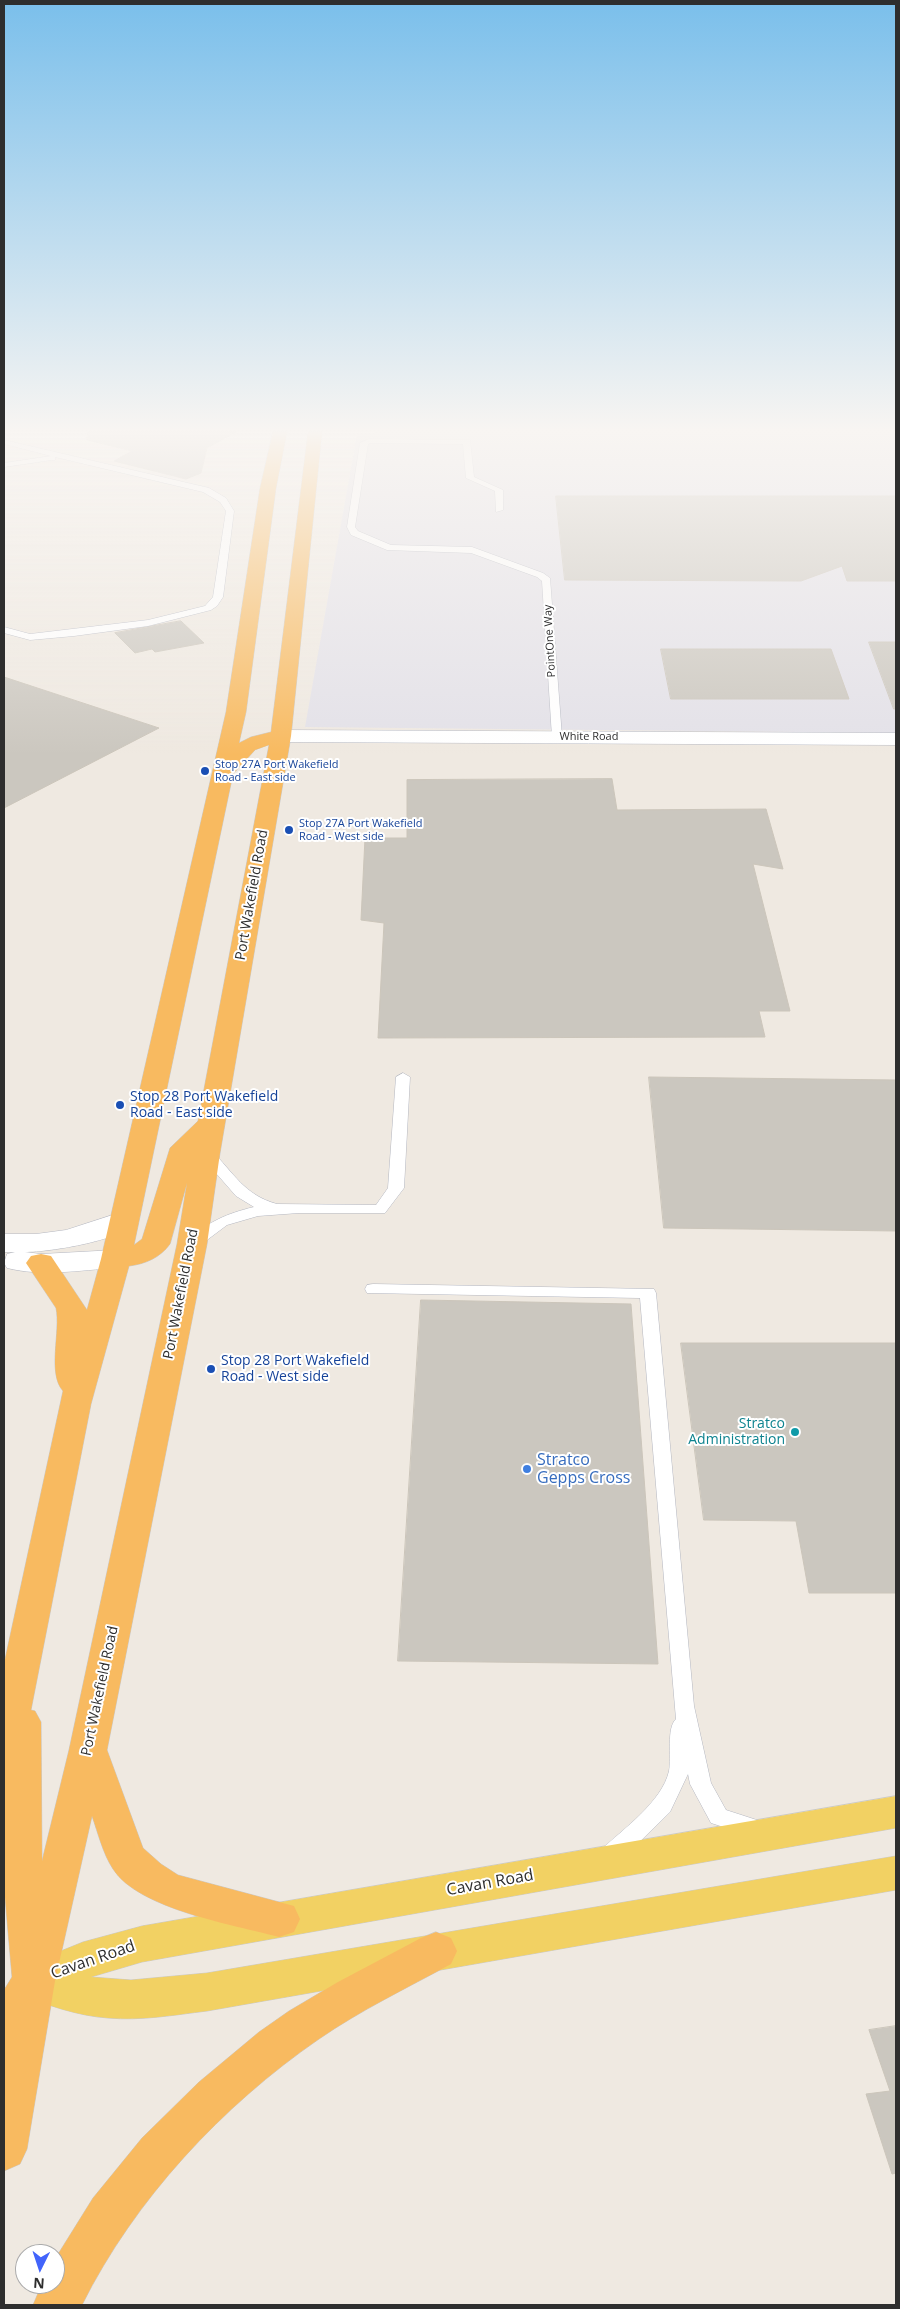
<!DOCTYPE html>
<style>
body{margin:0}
#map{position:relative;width:900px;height:2309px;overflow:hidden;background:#efe9e1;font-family:"Open Sans",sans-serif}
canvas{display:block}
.frame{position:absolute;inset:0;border:5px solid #2e2e2e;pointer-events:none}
.north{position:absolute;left:15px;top:2244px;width:50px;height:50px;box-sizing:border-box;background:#fff;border:1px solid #ababab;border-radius:50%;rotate:184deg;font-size:14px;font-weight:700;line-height:20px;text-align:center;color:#2e2e2e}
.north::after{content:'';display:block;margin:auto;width:18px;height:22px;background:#4264fb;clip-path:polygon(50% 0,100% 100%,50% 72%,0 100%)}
</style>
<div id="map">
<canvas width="900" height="2309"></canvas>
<div class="frame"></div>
<div class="north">N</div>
</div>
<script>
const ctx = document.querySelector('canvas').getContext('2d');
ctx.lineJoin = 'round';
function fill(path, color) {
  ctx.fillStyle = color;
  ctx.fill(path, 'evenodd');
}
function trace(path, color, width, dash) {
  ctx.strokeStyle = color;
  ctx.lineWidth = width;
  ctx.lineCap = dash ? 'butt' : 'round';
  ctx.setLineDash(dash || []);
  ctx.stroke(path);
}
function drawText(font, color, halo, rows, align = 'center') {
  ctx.font = font + ' "Open Sans",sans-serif';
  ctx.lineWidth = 4;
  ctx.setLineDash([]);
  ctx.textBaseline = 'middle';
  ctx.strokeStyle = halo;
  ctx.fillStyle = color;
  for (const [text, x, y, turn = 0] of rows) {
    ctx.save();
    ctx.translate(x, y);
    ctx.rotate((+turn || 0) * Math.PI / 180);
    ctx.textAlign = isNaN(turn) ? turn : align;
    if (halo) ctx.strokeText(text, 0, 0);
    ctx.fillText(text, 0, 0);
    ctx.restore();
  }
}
const industrial = new Path2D(`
 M374 432H896V733L305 727 357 434H374Z`);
const building = new Path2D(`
 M88 432H236L207 448 201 473 186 479 114 461 132 451 87 440Z
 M556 496H896V581H847L842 566 801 581 565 580Z
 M181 621 204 643 155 652 152 649 135 653 115 633Z
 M869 642H896V709H894Z
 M661 649H831L849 699H671Z
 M4 677 159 728 4 808Z
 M612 779 617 810 766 809 783 869 753 864 790 1011H759L765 1037 378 1038 384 923 361 920 365 838H407V780Z
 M649 1077 896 1080V1231L664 1228Z
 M421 1300 631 1304 658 1664 398 1661Z
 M681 1343H896V1593H809L796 1521 704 1520Z
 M896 2026V2173L892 2174 866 2094 890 2091 869 2030Z`);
const service = new Path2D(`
 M369 439 470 440 474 477 503 490V510L496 512 495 491 466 478 463 444 370 443 368 444 355 527 358 531 391 545 472 547 543 573 550 578 562 737 561 739 557 740 552 737 542 581 537 577 471 553 387 550 351 535 347 527 360 443Z
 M4 440 209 488 226 498 234 511 223 597 217 606 211 610 148 626 74 636 30 640 4 633V627L30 634 148 620 205 606 213 597 226 511 220 502 203 492 55 457V460H52L4 467V463L51 456 4 444Z
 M403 1073 410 1077 404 1188 385 1213H299L258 1216 227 1225 199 1246H187L185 1243 187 1240C211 1221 225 1214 254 1207L236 1196 201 1156 199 1153 206 1149 211 1150C234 1173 244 1195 277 1204L376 1205 388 1188 396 1077Z
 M373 1284 654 1289 656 1293 694 1706 711 1783 726 1810 766 1823 769 1829 766 1835 758 1838 711 1823 690 1784 688 1774 670 1812 617 1864 609 1866 601 1864 598 1857 601 1850C623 1829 662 1802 669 1771 672 1757 666 1728 676 1719L640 1298 367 1293 365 1289 367 1285Z`);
const minor = new Path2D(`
 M281 730 896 733V745L281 742 274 740 271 736 274 732Z
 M125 1211 135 1214 139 1220C126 1240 50 1252 25 1252L41 1254 116 1250 126 1252 131 1259 126 1266 116 1268C80 1270 42 1277 7 1268L4 1263 7 1254 15 1252H4V1234H36L66 1230Z`);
const primary = new Path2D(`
 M896 1796V1828L142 1962 91 1977 131 1980 207 1973 896 1856V1890L207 2011C174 2015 141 2021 108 2018 78 2016 47 2005 19 1994L13 1981 19 1968 83 1942 142 1926Z`);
const trunk = new Path2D(`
 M273 432H287L276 488 246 712 239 743 251 737 271 732 308 432H322L291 736 220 1153 207 1244 107 1750 143 1848 161 1864 178 1875 294 1906 300 1919 294 1932 279 1937C235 1925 138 1909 113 1869 103 1854 98 1833 92 1816L55 1981 27 2149 20 2164 4 2171V1990L12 1977 4 1886V1664L63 1391C47 1373 61 1331 56 1308L26 1263 31 1256 41 1254 51 1256 87 1310 101 1259 226 712 260 488ZM269 745 198 1121 170 1148 142 1239 134 1245 233 774 255 750ZM187 1183 177 1244 69 1750 42 1861 41 1722 35 1711 31 1710 91 1404 129 1266C145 1264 160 1258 170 1244Z
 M436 1932 451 1938 457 1951 451 1964C407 1988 361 2010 319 2039 222 2106 135 2199 82 2305H33L42 2284H55V2259L93 2198 142 2138 199 2082 259 2032 289 2011 338 1982 421 1938Z`);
const markers = [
 [205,771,5,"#1a4fb4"],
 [289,830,5,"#1a4fb4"],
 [120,1105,5,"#1a4fb4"],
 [211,1369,5,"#1a4fb4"],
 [795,1432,5,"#0f9aa8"],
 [527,1469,5,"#3f7fe0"]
];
const farStreetnames = [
 ["PointOne Way",550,641,-93],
 ["White Road",589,737]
];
const farTransitnames = [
 ["Stop 27A Port Wakefield",215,765],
 ["Road - East side",215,778],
 ["Stop 27A Port Wakefield",299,824],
 ["Road - West side",299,837]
];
const streetNames = [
 ["Port Wakefield Road",252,895,-80],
 ["Port Wakefield Road",181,1294,-79],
 ["Port Wakefield Road",100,1691,-78]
];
const transitNames = [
 ["Stop 28 Port Wakefield",130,1097],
 ["Road - East side",130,1113],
 ["Stop 28 Port Wakefield",221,1361],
 ["Road - West side",221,1377]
];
const cultureNames = [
 ["Stratco",785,1424],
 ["Administration",785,1440]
];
const nearShopnames = [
 ["Stratco",537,1460],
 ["Gepps Cross",537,1478]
];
const nearStreetnames = [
 ["Cavan Road",490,1883,-10],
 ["Cavan Road",93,1960,-19]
];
fill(industrial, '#e3e1e8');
fill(building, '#cbc7bf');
trace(building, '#cbc5ba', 1);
trace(service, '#b4b7c1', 1);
trace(minor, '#b4b7c1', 1);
trace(primary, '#c9c9c9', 1);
trace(trunk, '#c9c9c9', 1);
fill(service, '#fff');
fill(minor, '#fff');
fill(primary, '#f2d163');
fill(trunk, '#f8ba60');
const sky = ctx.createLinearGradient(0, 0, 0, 755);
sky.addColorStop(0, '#7abfeb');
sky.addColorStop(0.57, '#f8f5f2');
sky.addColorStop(1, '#f8f5f200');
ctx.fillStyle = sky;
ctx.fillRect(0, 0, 900, 755);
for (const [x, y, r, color] of markers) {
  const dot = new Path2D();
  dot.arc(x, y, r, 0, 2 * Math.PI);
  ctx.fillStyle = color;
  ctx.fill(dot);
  trace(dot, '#fff', 2);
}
drawText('11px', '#2e2e2e', '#fff', farStreetnames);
drawText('11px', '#164399', '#fff', farTransitnames, 'left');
drawText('14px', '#2e2e2e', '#fff', streetNames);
drawText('14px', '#164399', '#fff', transitNames, 'left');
drawText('14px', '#0d838f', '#fff', cultureNames, 'right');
drawText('16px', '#366cbe', '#fff', nearShopnames, 'left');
drawText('16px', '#2e2e2e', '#fff', nearStreetnames);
</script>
